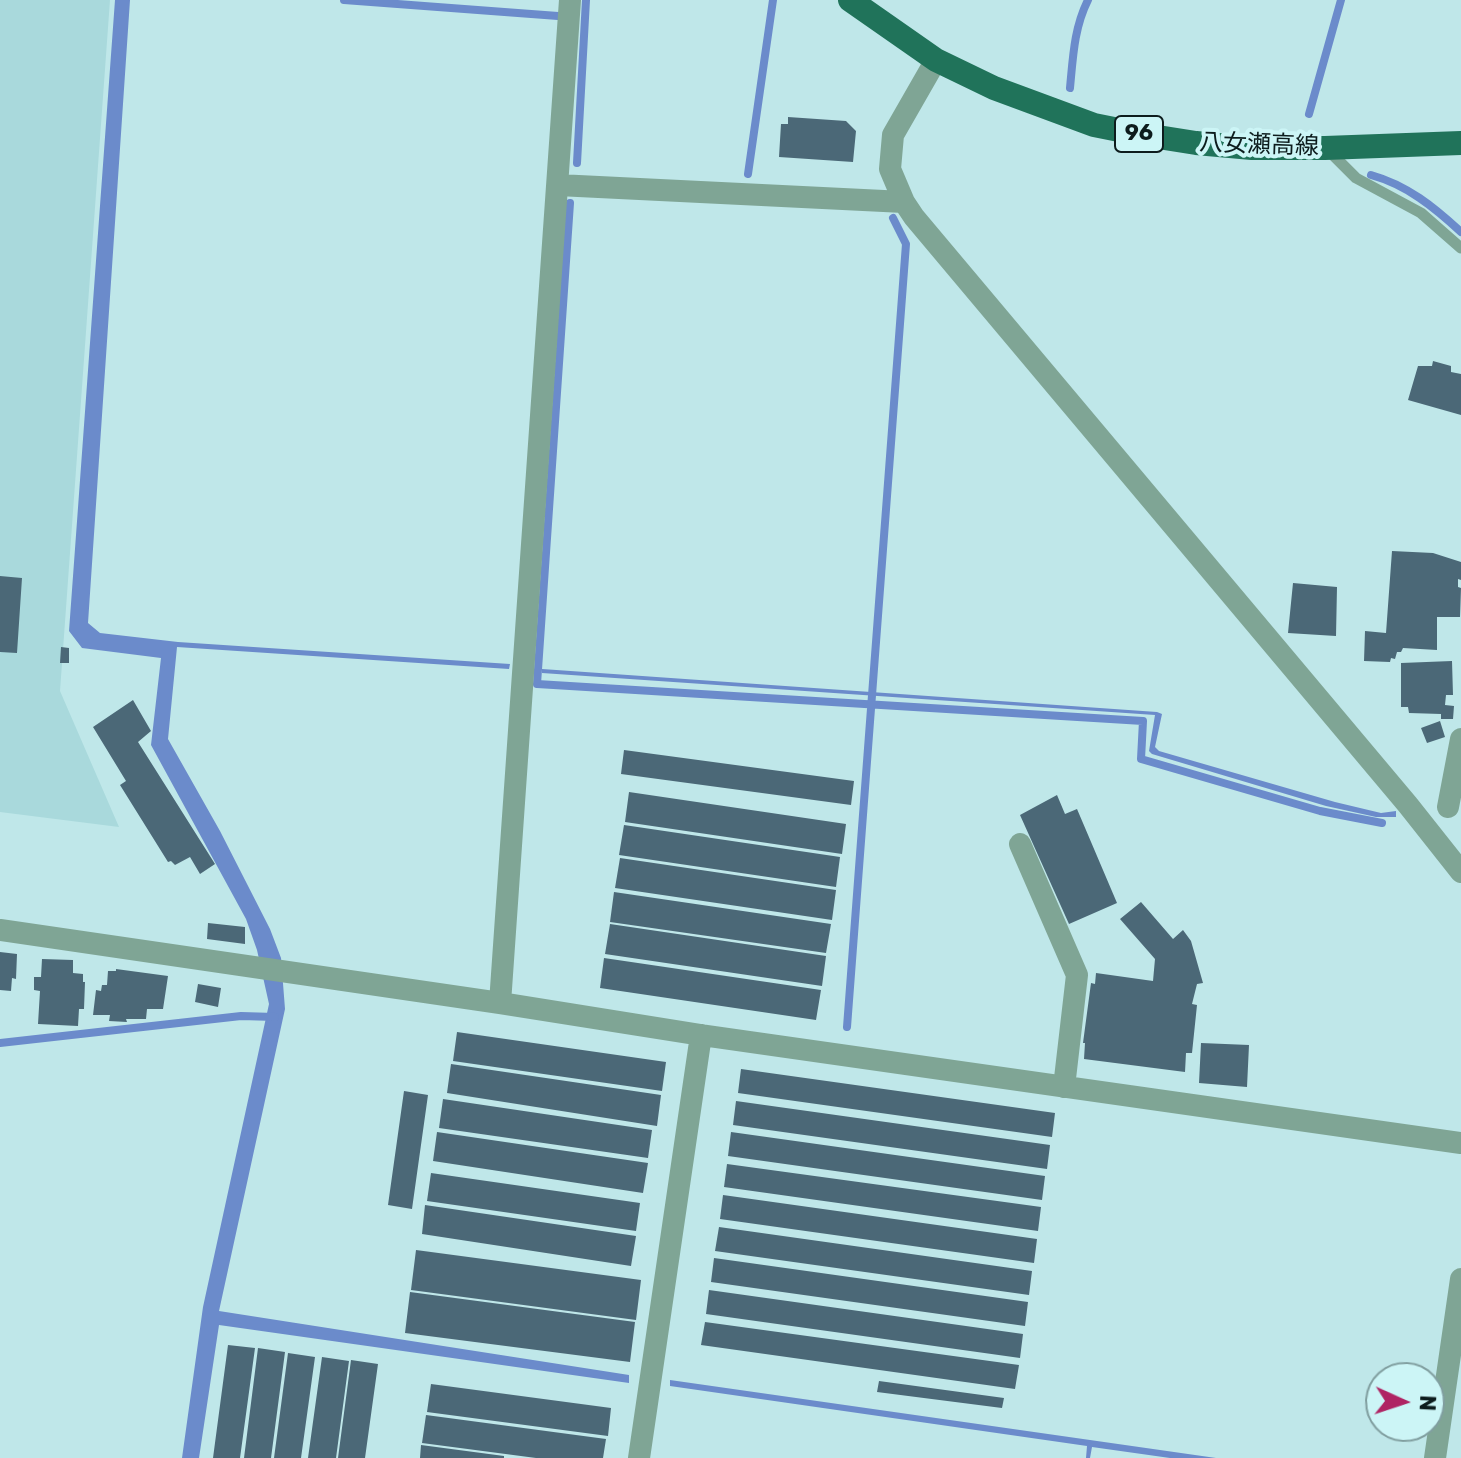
<!DOCTYPE html>
<meta charset="utf-8">
<style>
body{margin:0}
#map{position:relative;width:1461px;height:1458px;overflow:hidden;background:#bfe7e9;font-family:Rubik,sans-serif}
canvas{display:block}
.north{position:absolute;left:1365px;top:1362px;width:80px;height:80px;box-sizing:border-box;background:#ccf5f6;border:2px solid #809e9f;border-radius:50%;rotate:93deg;font-size:22px;font-weight:700;line-height:32px;text-align:center;color:#0d1c1d}
.north::after{content:'';display:block;margin:auto;width:28px;height:36px;background:#af2463;clip-path:polygon(50% 0,100% 100%,50% 72%,0 100%)}
</style>
<div id="map">
<canvas width="1461" height="1458"></canvas>
<div class="north">N</div>
</div>
<script>
const ctx = document.querySelector('canvas').getContext('2d');
ctx.lineJoin = 'round';
function fill(path, color) {
  ctx.fillStyle = color;
  ctx.fill(path, 'evenodd');
}
function trace(path, color, width, dash) {
  ctx.strokeStyle = color;
  ctx.lineWidth = width;
  ctx.lineCap = dash ? 'butt' : 'round';
  ctx.setLineDash(dash || []);
  ctx.stroke(path);
}
function drawText(font, color, halo, rows, align = 'center') {
  ctx.font = font + ' Rubik,"Noto Sans JP",sans-serif';
  ctx.lineWidth = 8;
  ctx.setLineDash([]);
  ctx.textBaseline = 'middle';
  ctx.strokeStyle = halo;
  ctx.fillStyle = color;
  for (const [text, x, y, turn = 0] of rows) {
    ctx.save();
    ctx.translate(x, y);
    ctx.rotate((+turn || 0) * Math.PI / 180);
    ctx.textAlign = isNaN(turn) ? turn : align;
    if (halo) ctx.strokeText(text, 0, 0);
    ctx.fillText(text, 0, 0);
    ctx.restore();
  }
}
const built = new Path2D(`
 M0 0H110L60 691 119 827 0 812Z`);
const water = new Path2D(`
 M115 0H130L88 623 100 633 178 642 510 664 509 669 177 647 168 739 220 831 270 929 281 958 285 1009 219 1311 629 1375V1383L219 1325 199 1458H182L203 1307 269 1004 257 950 246 919 151 745 161 658 82 648 69 631Z
 M542 669 1157 712 1162 714 1155 747 1159 751 1335 802 1381 813 1396 811V817H1376L1326 806 1152 754 1149 751 1155 715 542 673Z
 M670 1380 1216 1458H1170L1092 1447 1090 1458H1086L1087 1446 670 1386Z`);
const stream = new Path2D(`
 M344 0 558 16
 M1070 88C1073 57 1074 28 1088 0
 M1309 114 1341 0
 M577 163 586 0
 M748 174 773 0
 M1371 175C1407 185 1434 207 1461 232
 M570 203 537 684 1143 721 1141 759 1320 811 1382 823
 M847 1027 906 244 893 218
 M0 1043 241 1016 275 1017`);
const building = new Path2D(`
 M788 117 846 121 856 131 853 162 779 157 781 124H788Z
 M1433 361 1451 366V372L1461 374V415L1408 400 1418 366H1432Z
 M1392 551 1433 553 1461 562V580L1458 579V587L1461 588 1460 617H1437V650L1403 648 1401 652H1397L1395 659 1391 658 1390 662 1364 661 1365 631 1386 633Z
 M0 576 22 578 17 653 0 652Z
 M1293 583 1337 587 1336 636 1288 633Z
 M61 647 69 648V663H60Z
 M1452 661 1453 695H1446L1445 705 1454 706 1453 719H1441V714L1409 713 1408 707H1401V663Z
 M133 700 151 731 138 742 215 864 200 874 190 857 175 865 171 861 168 862 120 785 126 781 93 727Z
 M1440 721 1445 737 1427 743 1421 728Z
 M624 750 854 781 851 805 621 774Z
 M629 792 846 824 842 854 625 822Z
 M1057 795 1065 814 1077 809 1117 903 1069 924 1020 815Z
 M624 825 840 857 836 887 619 855Z
 M620 858 836 890 832 920 615 888Z
 M614 892 831 924 826 953 610 922Z
 M1141 902 1173 939 1183 930 1191 941 1203 983 1197 984 1192 1004 1197 1005 1192 1053H1186L1185 1072 1084 1059 1085 1043H1083L1091 983 1095 984 1096 973 1153 981 1155 959 1120 919Z
 M208 923 245 927V944L207 939Z
 M610 924 826 956 822 986 605 954Z
 M0 952 17 954 16 979 12 978 11 991 0 990Z
 M604 958 821 990 816 1020 600 988Z
 M42 959 73 960V973L83 974V982H85L84 1009H79L78 1026 38 1024 40 991 34 990V977H41Z
 M116 969 168 976 163 1009H147L146 1019H126L127 1022 109 1021 110 1015H93L96 990 101 991 102 985H107L108 971H116Z
 M198 984 221 988 218 1007 195 1002Z
 M457 1032 666 1062 662 1091 453 1061Z
 M1201 1043 1249 1045 1247 1087 1199 1083Z
 M451 1064 661 1095 657 1126 447 1093Z
 M741 1069 1055 1113 1052 1137 738 1093Z
 M404 1091 428 1095 412 1209 388 1205Z
 M443 1099 652 1130 648 1158 439 1128Z
 M736 1101 1050 1145 1047 1169 733 1125Z
 M437 1132 648 1163 643 1193 433 1161Z
 M731 1132 1045 1176 1042 1200 728 1156Z
 M727 1164 1041 1207 1038 1231 724 1187Z
 M431 1173 640 1203 636 1231 427 1201Z
 M723 1195 1037 1239 1034 1263 720 1219Z
 M425 1205 636 1236 631 1266 422 1234Z
 M719 1227 1032 1271 1029 1295 715 1251Z
 M416 1250 641 1280 636 1320 411 1290Z
 M714 1258 1028 1302 1025 1326 711 1282Z
 M709 1290 1023 1334 1020 1358 706 1314Z
 M410 1292 635 1322 630 1362 405 1333Z
 M705 1322 1019 1365 1015 1389 701 1345Z
 M228 1345 255 1348 240 1458H213Z
 M258 1348 285 1352 271 1458H244Z
 M288 1353 315 1357 301 1458H274Z
 M322 1357 349 1361 336 1458H308Z
 M351 1360 378 1364 365 1458H338Z
 M879 1381 1004 1398 1002 1408 877 1392Z
 M431 1384 611 1408 608 1436 427 1412Z
 M426 1415 606 1439 603 1458H536L422 1443Z
 M421 1445 504 1456V1458H420Z`);
const service = new Path2D(`
 M1327 149 1356 178 1421 213 1461 248`);
const minor = new Path2D(`
 M936 60 893 135 890 169 904 202 914 217 1408 805 1461 872
 M558 185 904 202
 M1448 807 1461 739
 M1020 844 1077 975 1064 1087
 M0 930 500 1003 701 1035 1461 1143
 M500 1003 570 0
 M639 1458 701 1035
 M1435 1458 1461 1279`);
const primary = new Path2D(`
 M850 0 936 60 994 88 1094 125 1139 134 1196 143 1252 148H1325L1461 143`);
const shields = [
 [1139,134,48]
];
const shieldNames = [
 ["96",1139,134]
];
const streetNames = [
 ["八女瀬高線",1259,145,2]
];
fill(built, '#a9d9dc');
fill(water, '#6b8bcb');
trace(stream, '#6b8bcb', 8);
fill(building, '#4b6877');
trace(service, '#7fa595', 11);
trace(minor, '#7fa595', 22);
trace(primary, '#20735a', 24);
for (const [x, y, w] of shields) {
  const box = new Path2D();
  box.roundRect(x - w / 2, y - 18, w, 36, 6);
  ctx.fillStyle = '#ccf5f6';
  ctx.fill(box);
  trace(box, '#0d1c1d', 2);
}
drawText('bold 22px', '#0d1c1d', null, shieldNames);
drawText('24px', '#0d1c1d', '#ccf5f6', streetNames);
</script>
